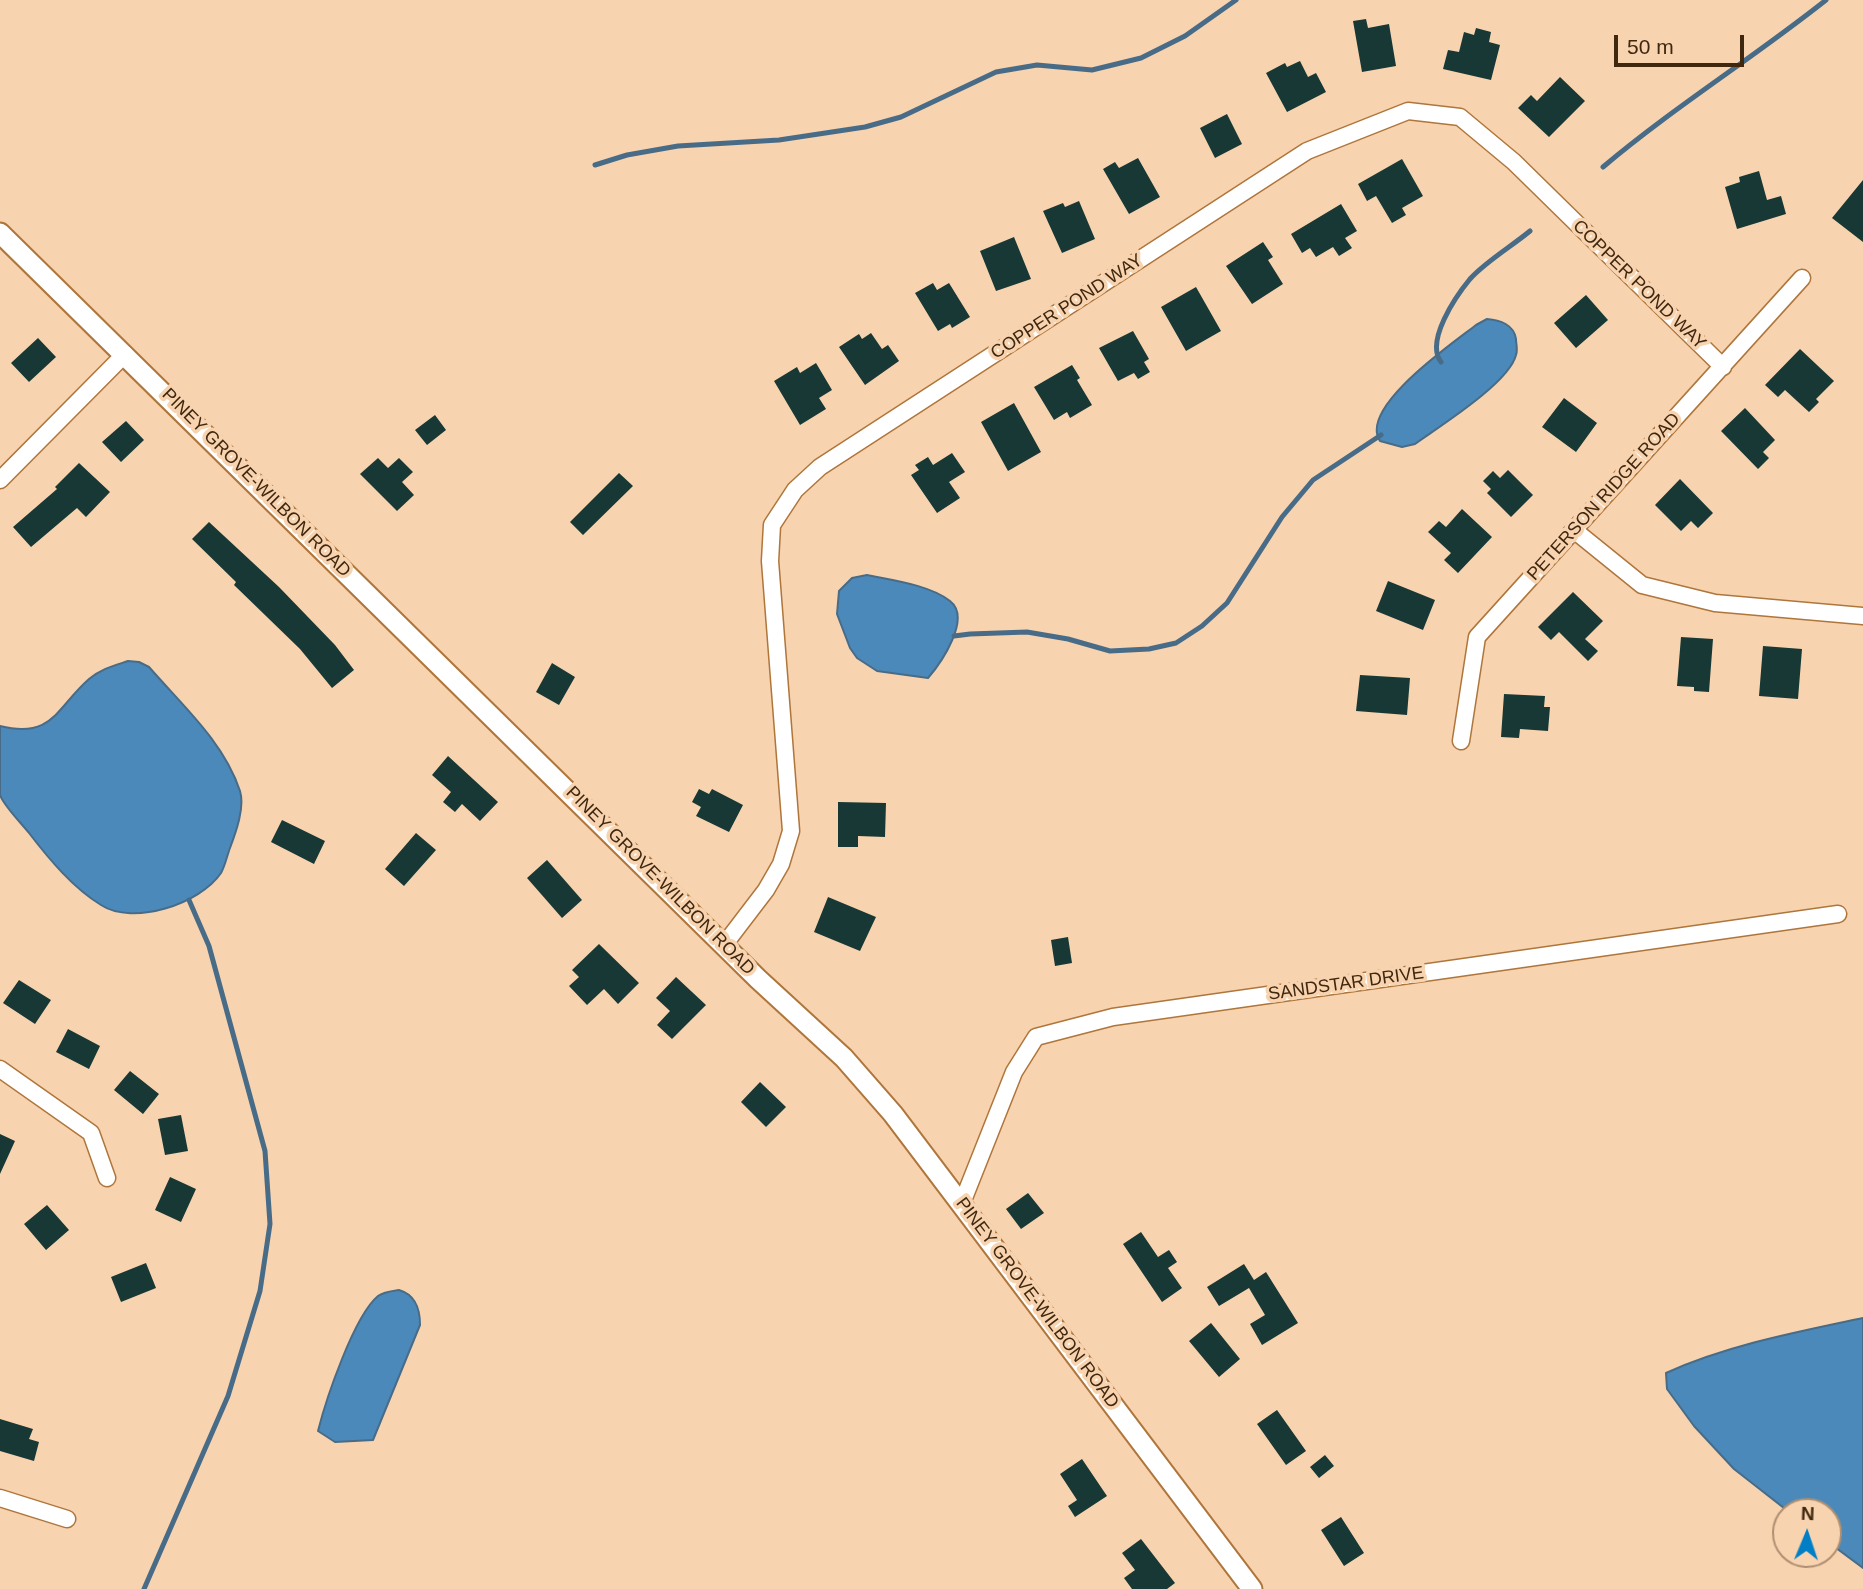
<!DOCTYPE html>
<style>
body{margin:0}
#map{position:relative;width:1863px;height:1589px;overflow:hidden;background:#f8d3b0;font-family:Helvetica,sans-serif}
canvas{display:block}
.north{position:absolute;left:1772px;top:1498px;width:70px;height:70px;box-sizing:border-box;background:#f8d3b0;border:2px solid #ae8f70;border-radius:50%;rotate:2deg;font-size:19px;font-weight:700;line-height:28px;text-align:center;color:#40280f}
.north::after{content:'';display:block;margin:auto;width:24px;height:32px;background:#007fc7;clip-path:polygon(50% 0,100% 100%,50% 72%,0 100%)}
.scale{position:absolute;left:1614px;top:35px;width:130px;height:32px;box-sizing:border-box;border:4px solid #40280f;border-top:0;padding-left:9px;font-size:21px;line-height:24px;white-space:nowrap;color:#40280f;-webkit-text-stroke:5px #f8d3b0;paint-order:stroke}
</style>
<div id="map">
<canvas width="1863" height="1589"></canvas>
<div class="north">N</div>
<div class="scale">50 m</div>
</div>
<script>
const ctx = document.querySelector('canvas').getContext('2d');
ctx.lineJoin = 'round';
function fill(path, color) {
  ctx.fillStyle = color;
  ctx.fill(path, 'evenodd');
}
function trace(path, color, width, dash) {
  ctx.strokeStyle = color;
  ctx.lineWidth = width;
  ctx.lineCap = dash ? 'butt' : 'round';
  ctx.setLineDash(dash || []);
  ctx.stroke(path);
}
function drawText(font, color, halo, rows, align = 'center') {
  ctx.font = font + ' Helvetica,sans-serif';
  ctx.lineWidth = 7;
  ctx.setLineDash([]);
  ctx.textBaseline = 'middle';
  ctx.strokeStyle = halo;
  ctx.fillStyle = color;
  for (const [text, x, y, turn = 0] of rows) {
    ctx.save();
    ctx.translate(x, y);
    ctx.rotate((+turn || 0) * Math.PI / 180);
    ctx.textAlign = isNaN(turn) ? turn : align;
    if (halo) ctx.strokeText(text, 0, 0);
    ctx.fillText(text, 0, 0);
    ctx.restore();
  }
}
const water = new Path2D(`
 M1487 319C1500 320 1514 325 1516 339 1516 344 1518 350 1516 355 1509 383 1440 426 1415 444L1402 447 1380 441C1358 408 1453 343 1476 325Z
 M867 575C891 580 930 585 950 601 972 618 941 663 928 678L877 671 857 658 850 648 837 614 839 591 852 578Z
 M128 661 139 662 149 667C182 705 224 742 240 791 245 807 236 832 230 848 227 856 225 866 221 873 200 904 133 926 101 905 73 888 49 859 29 833 22 824 4 806 0 795 0 786 0 739 0 726 53 739 56 708 89 679 101 669 113 666 128 661Z
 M399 1290C416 1295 420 1309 420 1325L373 1440 335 1442 318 1431C326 1399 354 1316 378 1296 383 1292 392 1291 399 1290Z
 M1863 1318V1568L1828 1542V1512H1789L1734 1469 1694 1426 1667 1389 1666 1373C1728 1345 1797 1332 1863 1318Z`);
const stream = new Path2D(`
 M595 165 627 155 678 146 779 140 865 127 901 117 996 72 1037 65 1092 70 1141 58 1185 36 1236 0
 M1603 167C1674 107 1753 58 1826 0
 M1441 362C1425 341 1456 296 1470 279 1485 262 1512 246 1530 231
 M954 636 970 634 1027 632 1068 639 1110 651 1149 649 1176 643 1202 626 1227 603 1282 517 1313 480 1381 435
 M144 1589 228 1396 260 1291 270 1224 265 1151 209 946 189 900`);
const building = new Path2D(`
 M1366 19 1368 28 1389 24 1396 66 1362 72 1353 21Z
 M1476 28 1491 32 1489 42 1500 45 1491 80 1443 69 1448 50 1459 52 1464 32 1474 35Z
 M1300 61 1308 77 1316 73 1326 92 1287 112 1266 73 1285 63 1287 67Z
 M1560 77 1585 101 1549 137 1518 108 1531 95 1537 101Z
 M1227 114 1242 144 1215 158 1200 128Z
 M1138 158 1160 197 1129 214 1103 169 1115 162 1119 168Z
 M1402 159 1423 196 1402 208 1406 215 1392 223 1376 196 1367 201 1358 184Z
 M1759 171 1767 200 1781 196 1786 214 1737 229 1725 187 1740 182 1739 177Z
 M1863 180V242L1832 218Z
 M1079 201 1095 239 1062 253 1043 211 1063 203 1065 207Z
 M1341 204 1357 231 1345 238 1352 248 1339 256 1333 247 1316 257 1310 248 1302 253 1291 234Z
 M1014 237 1031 279 996 291 980 251Z
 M1263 242 1273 257 1268 260 1283 284 1252 304 1226 266Z
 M933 283 937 290 949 283 970 317 952 328 950 324 938 331 915 293Z
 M1196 287 1221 331 1186 351 1161 307Z
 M1586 295 1608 320 1576 348 1554 323Z
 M1133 331 1149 359 1144 362 1150 372 1138 379 1134 373 1118 381 1099 348Z
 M871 333 882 349 888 345 899 361 865 385 839 347 859 334 862 339Z
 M38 338 56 357 29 382 11 363Z
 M1800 349 1834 381 1816 399 1819 402 1809 412 1785 390 1778 397 1765 385Z
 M816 363 832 390 819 398 826 409 800 425 774 381 797 367 800 373Z
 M1072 365 1080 378 1077 380 1092 405 1070 418 1067 412 1054 420 1034 387Z
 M1564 398 1597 423 1576 452 1542 427Z
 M1014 403 1041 452 1008 471 981 422Z
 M1745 408 1775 440 1763 452 1769 458 1758 469 1721 431Z
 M435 415 446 430 427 445 415 430Z
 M126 421 144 440 121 462 102 442Z
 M952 453 965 472 949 482 960 498 937 513 911 475 919 470 915 465 928 457 933 465Z
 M378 458 388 468 399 458 413 472 402 482 414 495 397 511 360 474Z
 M79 463 110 492 86 517 77 508 31 547 13 527 57 489 55 487Z
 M1508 470 1533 495 1511 517 1487 493 1491 489 1483 481 1493 471 1500 478Z
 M619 473 633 486 583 535 570 522Z
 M1680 479 1713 513 1698 528 1691 521 1681 531 1655 505Z
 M1462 509 1492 537 1458 573 1444 560 1451 553 1428 532 1439 521 1446 527Z
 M209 522 279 587 335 645 354 670 332 688 300 649 234 585 236 582 192 539Z
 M1388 581 1435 600 1423 630 1376 611Z
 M1573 592 1603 621 1585 639 1598 651 1588 661 1559 632 1551 640 1538 627Z
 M1681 637 1713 639 1709 692 1694 691V687L1677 686Z
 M1763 646 1802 649 1798 699 1759 696Z
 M552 663 575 677 559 705 536 692Z
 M1360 675 1410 678 1407 715 1356 711Z
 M1504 694 1545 696 1544 707H1550L1548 731 1520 729 1519 738 1501 737Z
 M448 756 498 802 480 821 462 804 455 812 443 802 451 792 432 775Z
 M699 789 709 794 712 789 743 805 729 832 696 816 701 807 692 802Z
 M838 802 886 803 885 837 858 836V847H838Z
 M282 820 325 841 314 864 271 842Z
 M416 833 436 850 404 886 385 869Z
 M547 860 582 900 562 918 527 878Z
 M828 897 876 917 860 951 814 932Z
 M1068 937 1072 963 1055 966 1051 940Z
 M599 944 639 983 618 1004 604 989 587 1005 569 986 579 977 572 970Z
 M676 977 706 1005 672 1039 657 1025 670 1011 656 998Z
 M19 980 51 1000 35 1024 3 1003Z
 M68 1029 100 1046 89 1069 56 1052Z
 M130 1071 159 1094 143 1114 114 1090Z
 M760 1082 786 1107 766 1127 741 1102Z
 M181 1115 188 1151 165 1155 158 1119Z
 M0 1134 15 1141 0 1174Z
 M170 1177 196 1189 181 1222 155 1210Z
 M1028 1193 1044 1213 1021 1229 1006 1209Z
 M47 1205 69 1230 46 1250 24 1224Z
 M1141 1232 1158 1257 1169 1250 1177 1262 1168 1268 1182 1288 1162 1302 1123 1244Z
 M146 1263 156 1288 121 1302 111 1277Z
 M1244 1264 1254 1280 1266 1272 1298 1323 1262 1345 1250 1324 1265 1315 1249 1288 1219 1306 1207 1287Z
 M1211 1323 1240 1359 1219 1377 1189 1341Z
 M1277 1410 1306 1451 1286 1465 1257 1424Z
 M0 1419 33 1429 29 1439 39 1442 34 1461 0 1451Z
 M1325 1455 1334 1466 1319 1478 1310 1467Z
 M1082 1459 1107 1496 1075 1517 1068 1506 1077 1500 1060 1474Z
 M1341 1517 1364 1553 1344 1566 1321 1530Z
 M1141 1539 1175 1583 1167 1589H1132L1124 1578 1135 1570 1122 1553Z`);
const minor = new Path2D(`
 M0 480 125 354
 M1574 530 1642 585 1715 603 1863 616
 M1461 741 1477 637 1802 278
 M724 945 766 890 781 864 791 831 770 561 772 525 795 490 820 467 1307 151 1408 111 1460 117 1514 162 1723 367
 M0 1069 91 1133 107 1178
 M962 1203 1014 1072 1036 1037 1113 1017 1838 914
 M0 1498 67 1519`);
const tertiary = new Path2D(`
 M0 233 758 979 844 1058 893 1114 1252 1589`);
const streetNames = [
 ["COPPER POND WAY",1639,285,44],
 ["COPPER POND WAY",1067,307,-33],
 ["PINEY GROVE-WILBON ROAD",256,483,45],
 ["PETERSON RIDGE ROAD",1604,497,-48],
 ["PINEY GROVE-WILBON ROAD",660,881,45],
 ["SANDSTAR DRIVE",1346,984,-8],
 ["PINEY GROVE-WILBON ROAD",1037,1303,53]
];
fill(water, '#4b89bb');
trace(water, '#486c87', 2);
trace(stream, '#486c87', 5);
fill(building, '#173834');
trace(minor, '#af763b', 19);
trace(tertiary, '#af763b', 23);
trace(minor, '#fff', 16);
trace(tertiary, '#fff', 19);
drawText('18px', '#40280f', '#f8d3b0', streetNames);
</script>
